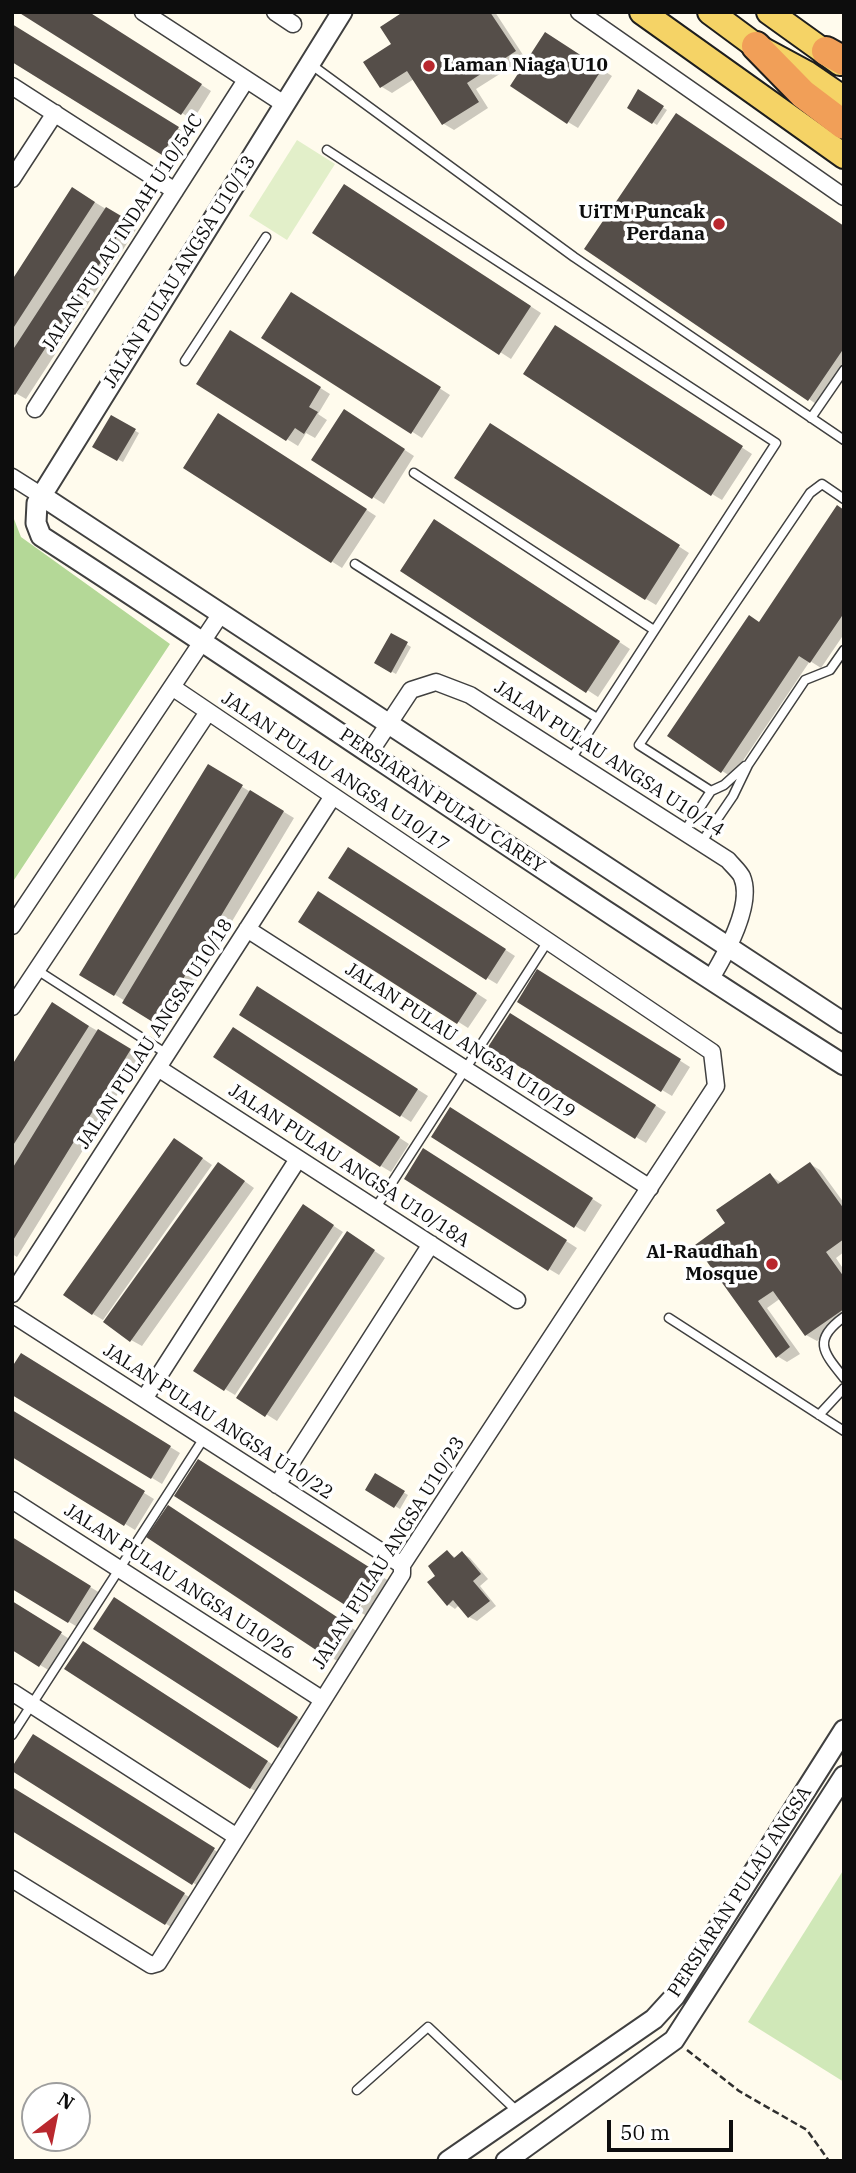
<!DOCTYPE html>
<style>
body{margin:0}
#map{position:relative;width:856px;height:2173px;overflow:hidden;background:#fffbed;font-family:"IBM Plex Serif",serif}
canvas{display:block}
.frame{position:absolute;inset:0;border:14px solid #0d0d0d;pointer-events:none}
.north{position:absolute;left:21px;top:2082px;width:70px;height:70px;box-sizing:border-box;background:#fff;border:2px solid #9e9e9e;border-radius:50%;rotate:32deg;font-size:19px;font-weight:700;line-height:28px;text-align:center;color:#0d0d0d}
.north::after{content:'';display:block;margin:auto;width:24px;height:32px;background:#b9282e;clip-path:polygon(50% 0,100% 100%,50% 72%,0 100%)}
.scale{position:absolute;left:607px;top:2120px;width:126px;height:32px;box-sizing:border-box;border:4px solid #0d0d0d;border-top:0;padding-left:9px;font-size:21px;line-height:24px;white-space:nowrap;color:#0d0d0d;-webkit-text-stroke:5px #fff;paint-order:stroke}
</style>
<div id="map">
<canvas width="856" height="2173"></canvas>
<div class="frame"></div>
<div class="north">N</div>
<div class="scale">50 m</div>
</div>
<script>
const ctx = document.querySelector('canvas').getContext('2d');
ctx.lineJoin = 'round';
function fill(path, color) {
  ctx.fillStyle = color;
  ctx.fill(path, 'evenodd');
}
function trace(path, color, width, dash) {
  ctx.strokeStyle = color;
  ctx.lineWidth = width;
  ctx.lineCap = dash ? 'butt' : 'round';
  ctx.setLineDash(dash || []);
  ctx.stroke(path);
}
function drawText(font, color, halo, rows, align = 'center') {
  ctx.font = font + ' "IBM Plex Serif",serif';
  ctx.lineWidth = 7;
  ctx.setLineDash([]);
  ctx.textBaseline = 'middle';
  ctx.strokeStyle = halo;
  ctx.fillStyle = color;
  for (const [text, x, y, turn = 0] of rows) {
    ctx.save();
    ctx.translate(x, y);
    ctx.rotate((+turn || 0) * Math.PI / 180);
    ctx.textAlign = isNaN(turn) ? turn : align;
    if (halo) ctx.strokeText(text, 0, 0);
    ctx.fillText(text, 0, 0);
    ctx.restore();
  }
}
const green = new Path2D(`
 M844 1869V2082L748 2022Z`);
const forest = new Path2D(`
 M12 514 21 537 170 644 12 883Z`);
const pitch = new Path2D(`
 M297 140 335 164 287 240 249 216Z`);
const shadow = new Path2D(`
 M21 12H86L211 91 193 120Z
 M407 12H495L525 58 476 89 488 108 454 130 444 124 414 79 392 93 382 87Z
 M12 26 189 135 173 160 12 60Z
 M556 40 612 76 578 128 568 122Z
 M639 92 667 110 657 125 629 107Z
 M354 192 541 313 511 359 314 233Z
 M83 195 137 228 26 399 12 391V283Z
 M844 227V363L816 404 809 399Z
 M302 300 450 395 422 438 264 338Z
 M566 333 752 454 722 500 712 494Z
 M241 338 330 394 318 414 327 420 315 438 306 433 298 446 198 384Z
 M111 417 139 433 123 462 95 447Z
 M354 417 414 456 384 504 313 459Z
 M229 421 376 516 342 568 185 467Z
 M500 431 689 553 656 605 646 599Z
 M844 511V634L821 668 810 661 732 777 722 771 760 624Z
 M445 527 630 649 598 697 403 570Z
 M392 635 411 647 396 674 376 663Z
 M209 767 294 818 168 1028 82 974Z
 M359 856 515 956 497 984 487 978Z
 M329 899 487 1000 468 1028 301 922Z
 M548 977 690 1067 672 1096 662 1090Z
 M268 995 428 1096 411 1122 241 1014Z
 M63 1011 141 1056 17 1257 12 1254V1069Z
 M520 1022 666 1112 646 1143 636 1137Z
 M243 1036 409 1144 391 1172 381 1166Z
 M461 1116 602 1205 585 1232 575 1226Z
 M185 1146 212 1165 103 1320 93 1314Z
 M434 1156 577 1248 559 1275 549 1269Z
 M810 1164 820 1170 844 1203V1252L836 1258 844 1270V1322L817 1341 806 1335 781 1298 767 1308 800 1354 787 1362 777 1356 727 1224 770 1175 783 1184Z
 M229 1170 254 1188 142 1346 131 1340Z
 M314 1213 343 1232 235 1395 225 1389Z
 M358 1240 385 1258 277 1421 239 1397Z
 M21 1356 180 1453 162 1484 12 1393Z
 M12 1412 154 1499 135 1530 12 1455Z
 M376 1476 408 1495 400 1509 367 1489Z
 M178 1513 358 1632 339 1662 329 1656Z
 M12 1539 100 1593 79 1628 12 1587Z
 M447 1552 456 1558 462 1553 470 1558 488 1579 480 1586 496 1606 477 1621 469 1617 459 1605 455 1609 448 1604 437 1576Z
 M381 1576 389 1581 367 1616 358 1611Z
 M12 1602 71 1640 50 1671 12 1648Z
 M125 1605 307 1724 289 1753 279 1747Z
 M94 1649 278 1768 261 1794 250 1788Z
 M44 1742 224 1856 203 1889 12 1770Z
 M12 1788 194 1900 176 1930 12 1829Z`);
const building = new Path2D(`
 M18 12H89L202 84 181 115Z
 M403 12H490L516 51 467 83 479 102 442 125 407 71 380 88 363 62 391 44 380 27Z
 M12 24 179 127 162 155 12 62Z
 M545 32 602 69 567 124 510 86Z
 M638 89 664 106 652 124 627 108Z
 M676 113 844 226V348L808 401 584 249Z
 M344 184 531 306 499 355 312 233Z
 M72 187 95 202 12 330V280Z
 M106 207 128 220 15 395 12 393V351Z
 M291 292 441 387 411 434 261 338Z
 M555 325 743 446 711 496 523 374Z
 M230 330 321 387 309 407 318 412 304 434 295 428 286 441 196 384Z
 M344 409 405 449 372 499 311 460Z
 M218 413 367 509 331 563 183 468Z
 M111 415 136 429 117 461 92 447Z
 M490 423 680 545 645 600 454 478Z
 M837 505 844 510V613L810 663 799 656 721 773 667 736 749 615 759 622Z
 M434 519 620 641 586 693 400 571Z
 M391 633 408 642 391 673 374 663Z
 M208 764 243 785 114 996 79 975Z
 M250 790 284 811 156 1024 122 1003Z
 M348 847 506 949 486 980 328 878Z
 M318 891 477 993 457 1024 298 922Z
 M537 969 681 1059 661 1092 517 1002Z
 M257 986 418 1089 400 1117 239 1015Z
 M52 1002 89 1026 12 1147V1065Z
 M510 1013 656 1105 635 1139 488 1047Z
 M233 1027 400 1137 380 1167 213 1057Z
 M98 1029 131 1049 12 1242V1169Z
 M450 1107 593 1198 574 1228 431 1137Z
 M174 1138 203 1158 92 1315 63 1295Z
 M423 1148 567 1240 548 1271 404 1179Z
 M218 1162 245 1181 130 1342 103 1322Z
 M810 1162 844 1209V1239L826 1252 844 1277V1309L805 1336 773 1291 758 1301 790 1347 776 1358 695 1245 725 1223 716 1210 770 1173 778 1184Z
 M303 1204 334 1225 224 1391 193 1371Z
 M347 1231 375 1250 265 1417 236 1398Z
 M21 1353 171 1446 151 1479 12 1395V1367Z
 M12 1410 145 1491 124 1526 12 1457Z
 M198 1459 380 1574 356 1612 174 1496Z
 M375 1473 405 1491 394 1508 365 1490Z
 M168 1505 349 1625 328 1658 146 1537Z
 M12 1537 91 1586 68 1623 12 1589Z
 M447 1550 454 1558 462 1551 481 1574 473 1581 490 1601 468 1618 453 1600 447 1606 427 1582 435 1576 428 1566Z
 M114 1597 298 1717 278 1748 93 1629Z
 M12 1601 62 1632 39 1667 12 1650Z
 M83 1641 268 1761 250 1789 64 1669Z
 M33 1734 215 1848 192 1885 12 1771V1767Z
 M12 1787 185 1893 165 1925 12 1831Z`);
const path = new Path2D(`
 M687 2050 739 2091 807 2130 829 2161`);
const service = new Path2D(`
 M309 63 574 257 844 440
 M327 150 776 443 571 759
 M185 361 266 237
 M811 418 844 370
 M414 473 654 630
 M355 564 597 718
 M711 791 639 745 810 493 822 484 844 499
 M684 832 711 791 724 785 745 766
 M701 843 733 796 748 765 805 680 830 670 844 650
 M37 970 167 1054
 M375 1209 548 941
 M844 1317C812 1340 823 1352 844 1378
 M669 1318 844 1431
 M819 1415 844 1388
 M12 1735 204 1438
 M357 2090 428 2027 518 2112`);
const minor = new Path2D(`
 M143 12 284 104
 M275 12 293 24
 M579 12 844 197
 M12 86 175 191
 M12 179 55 113
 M35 409 246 80
 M12 477 42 496
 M370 752 411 690 436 682 470 695 728 860C732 865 740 872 742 877 754 905 724 957 710 980
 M12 926 220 615
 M247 929 650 1188
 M12 1007 208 712
 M158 1068 517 1300
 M12 1294 333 796
 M12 1314 402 1565
 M144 1399 298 1159
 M277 1485 431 1244
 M12 1500 323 1700
 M12 1692 237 1837
 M12 1879 151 1965 158 1963 402 1574V1565L716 1086 712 1052 172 687`);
const tertiary = new Path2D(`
 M342 12 37 503 36 523 41 536C310 710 573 894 844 1065
 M42 496 844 1023
 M448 2161 654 2019 675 1996 844 1730
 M506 2161 674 2040 844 1776`);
const primary = new Path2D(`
 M642 12 844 156
 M710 12 756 46 806 73 844 99
 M769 12 840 63`);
const motorway = new Path2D(`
 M756 46 803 94 844 125
 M826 51 844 61`);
const markers = [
 [429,66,7,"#b9282e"],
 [719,224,7,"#b9282e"],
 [772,1264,7,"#b9282e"]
];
const poiNames = [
 ["Laman Niaga U10",443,66,"left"],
 ["UiTM Puncak",705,213],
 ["Perdana",705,235],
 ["Al-Raudhah",758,1253],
 ["Mosque",758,1275]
];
const streetNames = [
 ["JALAN PULAU INDAH U10/54C",123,233,-57],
 ["JALAN PULAU ANGSA U10/13",180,272,-58],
 ["JALAN PULAU ANGSA U10/14",609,759,33],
 ["JALAN PULAU ANGSA U10/17",335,772,34],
 ["PERSIARAN PULAU CAREY",442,801,34],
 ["JALAN PULAU ANGSA U10/18",155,1034,-57],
 ["JALAN PULAU ANGSA U10/19",460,1041,33],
 ["JALAN PULAU ANGSA U10/18A",349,1166,33],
 ["JALAN PULAU ANGSA U10/22",218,1422,33],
 ["JALAN PULAU ANGSA U10/23",389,1553,-58],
 ["JALAN PULAU ANGSA U10/26",179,1582,33],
 ["PERSIARAN PULAU ANGSA",740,1892,-57]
];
fill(green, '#d0e8b8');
fill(forest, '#b4d897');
fill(pitch, '#e2efc9');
fill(shadow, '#0003');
fill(building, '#554e49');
trace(service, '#404040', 11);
trace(minor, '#404040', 19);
trace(tertiary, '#404040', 23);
trace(primary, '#1e1e1e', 28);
trace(motorway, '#1e1e1e', 32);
trace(path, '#2f2f2f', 2.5, [7, 3.5]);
trace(service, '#fff', 8);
trace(minor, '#fff', 16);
trace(tertiary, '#fff', 19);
trace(primary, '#f5d366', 24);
trace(motorway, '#f19f58', 28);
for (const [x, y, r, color] of markers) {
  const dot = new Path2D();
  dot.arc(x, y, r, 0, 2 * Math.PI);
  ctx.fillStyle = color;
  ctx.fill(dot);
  trace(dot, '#fff', 2.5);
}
drawText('bold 19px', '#0d0d0d', '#fff', poiNames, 'right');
drawText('19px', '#0d0d0d', '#fff', streetNames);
</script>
